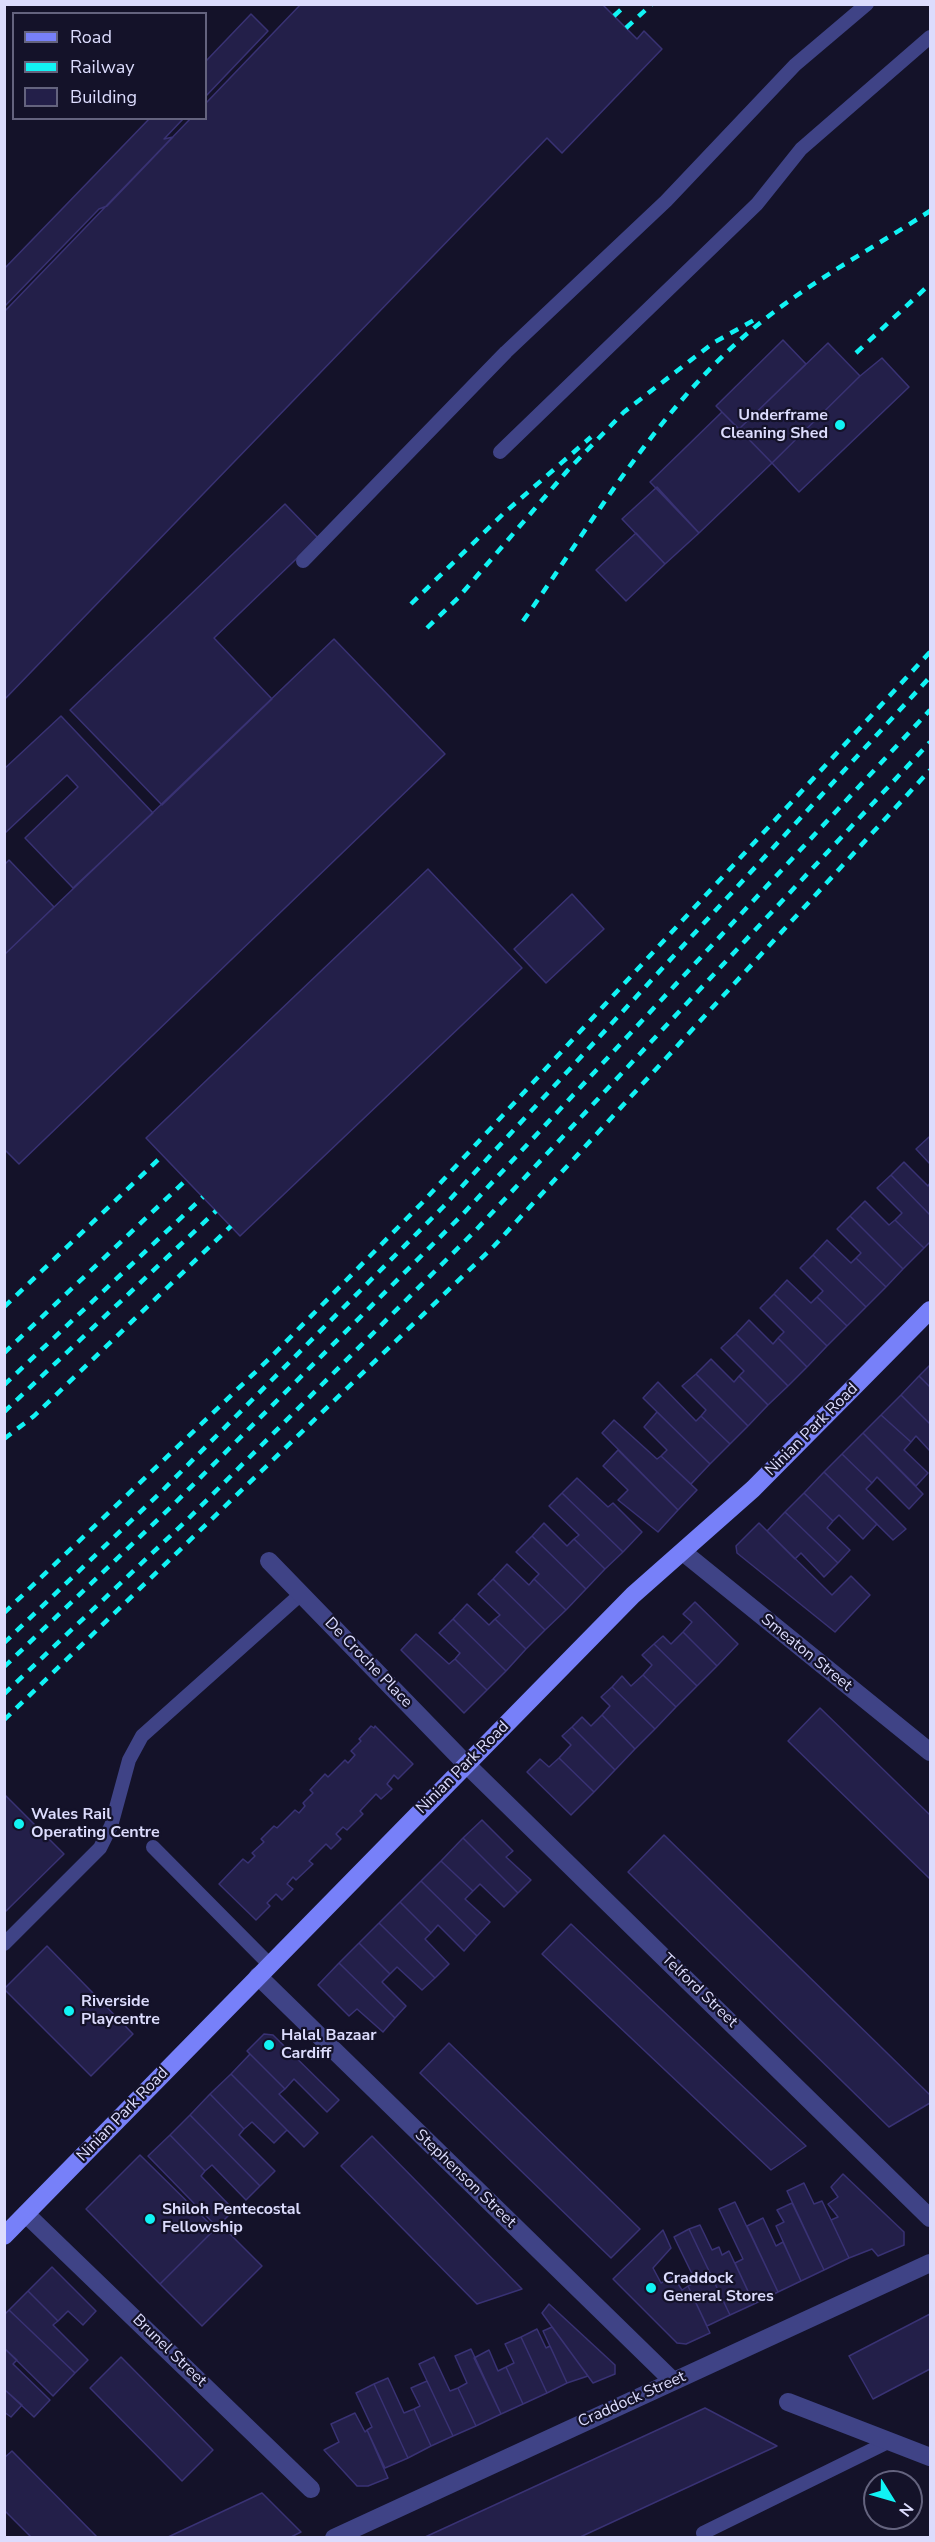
<!DOCTYPE html>
<style>
body{margin:0}
#map{position:relative;width:935px;height:2542px;overflow:hidden;background:#141229;font-family:"Nunito Sans",sans-serif}
canvas{display:block}
.frame{position:absolute;inset:0;border:6px solid #dcdcfd;pointer-events:none}
.legend{position:absolute;left:12px;top:12px;width:195px;height:108px;box-sizing:border-box;background:#141229;border:2px solid #64637e;margin:0;padding:8px 10px;list-style:none;font-size:18px;color:#dcdcfd}
.legend li{display:flex;align-items:center;gap:12px;height:30px}
.legend b{width:30px;border:2px solid #64637e}
.north{position:absolute;left:863px;top:2470px;width:60px;height:60px;box-sizing:border-box;background:#141229;border:2px solid #64637e;border-radius:50%;rotate:127deg;font-size:16px;font-weight:700;line-height:24px;text-align:center;color:#dcdcfd}
.north::after{content:'';display:block;margin:auto;width:21px;height:27px;background:#11f3f4;clip-path:polygon(50% 0,100% 100%,50% 72%,0 100%)}
</style>
<div id="map">
<canvas width="935" height="2542"></canvas>
<div class="frame"></div>
<ul class="legend">
<li><b style="height:8px;background:#7780f9"></b>Road</li>
<li><b style="height:8px;background:#11f3f4"></b>Railway</li>
<li><b style="height:16px;background:#231f49"></b>Building</li>
</ul>
<div class="north">N</div>
</div>
<script>
const ctx = document.querySelector('canvas').getContext('2d');
ctx.lineJoin = 'round';
function fill(path, color) {
  ctx.fillStyle = color;
  ctx.fill(path, 'evenodd');
}
function trace(path, color, width, dash) {
  ctx.strokeStyle = color;
  ctx.lineWidth = width;
  ctx.lineCap = dash ? 'butt' : 'round';
  ctx.setLineDash(dash || []);
  ctx.stroke(path);
}
function drawText(font, color, halo, rows, align = 'center') {
  ctx.font = font + ' "Nunito Sans",sans-serif';
  ctx.lineWidth = 4.5;
  ctx.setLineDash([]);
  ctx.textBaseline = 'middle';
  ctx.strokeStyle = halo;
  ctx.fillStyle = color;
  for (const [text, x, y, turn = 0] of rows) {
    ctx.save();
    ctx.translate(x, y);
    ctx.rotate((+turn || 0) * Math.PI / 180);
    ctx.textAlign = isNaN(turn) ? turn : align;
    if (halo) ctx.strokeText(text, 0, 0);
    ctx.fillText(text, 0, 0);
    ctx.restore();
  }
}
const building = new Path2D(`
 M301 4H602L637 39 644 31 662 49 562 153 547 138 4 700V312L191 118H206V103Z
 M251 14 268 31 206 96V61Z
 M150 118H184L164 139 173 137 107 206 99 209 4 307V269Z
 M783 340 806 364 739 429 716 406Z
 M828 343 860 376 772 463 739 429Z
 M882 358 909 387 799 492 772 463 860 376Z
 M722 412 772 463 699 533 650 482Z
 M657 487 699 533 665 564 622 519Z
 M285 504 318 538 214 638 272 699 162 805 70 710Z
 M636 533 665 564 626 601 596 570Z
 M334 639 445 754 19 1164 4 1149V955Z
 M61 716 153 813 73 888 25 838 78 787 67 775 4 834V769Z
 M9 860 54 907 4 955V865Z
 M428 869 522 968 240 1236 146 1138Z
 M572 894 604 929 546 983 514 949Z
 M929 1137 930 1139V1164L916 1149Z
 M904 1162 928 1186 930 1183V1215L891 1175Z
 M891 1175 930 1215V1242L924 1248 895 1220 902 1213 877 1188Z
 M865 1201 889 1225 895 1220 924 1248 903 1269 850 1216Z
 M850 1216 903 1269 886 1287 856 1258 861 1253 837 1229Z
 M827 1240 851 1263 856 1258 886 1287 866 1307 813 1255Z
 M813 1255 866 1307 847 1326 817 1297 823 1291 800 1268Z
 M787 1280 811 1303 817 1297 847 1326 827 1346 774 1294Z
 M774 1294 827 1346 807 1367 778 1338 784 1332 760 1308Z
 M749 1320 773 1344 778 1338 807 1367 788 1386 736 1334Z
 M736 1334 788 1386 768 1405 739 1376 744 1371 721 1348Z
 M711 1359 734 1382 739 1376 768 1405 748 1426 696 1374Z
 M930 1365V1387L919 1376Z
 M696 1374 748 1426 730 1444 701 1416 706 1410 682 1386Z
 M919 1376 930 1387V1424L901 1395Z
 M658 1382 696 1421 701 1416 730 1444 710 1464 643 1398Z
 M901 1395 930 1424V1451L916 1436 911 1442 881 1415Z
 M657 1412 710 1464 691 1484 661 1456 667 1450 644 1427Z
 M881 1415 911 1442 904 1450 928 1473 916 1486 863 1433Z
 M614 1420 657 1459 661 1456 697 1490 678 1510 602 1433Z
 M863 1433 923 1494 909 1509 877 1477 872 1483 842 1454Z
 M618 1450 678 1510 658 1532 618 1500 628 1490 603 1466Z
 M842 1454 872 1483 866 1489 906 1529 893 1540 824 1472Z
 M824 1472 877 1524 863 1539 839 1515 833 1521 804 1493Z
 M577 1478 608 1507 613 1503 642 1532 623 1552 562 1493Z
 M562 1493 623 1552 605 1569 574 1539 579 1535 549 1506Z
 M804 1493 833 1521 827 1528 850 1550 838 1563 785 1512Z
 M785 1512 838 1563 824 1577 801 1553 795 1559 767 1531Z
 M544 1523 567 1546 574 1539 605 1569 586 1589 532 1536Z
 M759 1523 832 1595 851 1576 870 1595 835 1632 737 1553 736 1546Z
 M532 1536 586 1589 566 1610 534 1579 539 1574 516 1552Z
 M507 1564 529 1585 534 1579 566 1610 545 1630 493 1579Z
 M493 1579 545 1630 526 1649 495 1619 500 1615 478 1594Z
 M695 1602 738 1644 717 1666 683 1632 692 1622 683 1614Z
 M467 1604 489 1625 495 1619 526 1649 506 1671 453 1619Z
 M453 1619 506 1671 487 1690 455 1659 460 1653 439 1633Z
 M683 1632 717 1666 697 1686 654 1644 663 1636 671 1644Z
 M416 1634 449 1664 455 1659 487 1690 464 1713 401 1650Z
 M654 1644 697 1686 676 1707 643 1675 652 1665 642 1655Z
 M643 1675 676 1707 655 1729 612 1687 622 1676 631 1686Z
 M612 1687 655 1729 635 1749 602 1715 610 1706 601 1697Z
 M820 1708 930 1815V1879L788 1741Z
 M602 1715 635 1749 615 1770 572 1727 582 1717 591 1726Z
 M371 1726 374 1728 375 1726 413 1764 398 1779 394 1775 387 1784 392 1789 381 1799 376 1794 360 1811 363 1814 347 1830 343 1827 336 1834 341 1839 331 1849 326 1844 309 1861 313 1864 296 1880 293 1877 287 1884 293 1889 282 1900 276 1894 267 1903 270 1906 256 1920 219 1884 243 1859 248 1863 255 1856 252 1853 264 1842 261 1839 274 1826 277 1828 295 1810 299 1813 305 1806 303 1803 313 1793 310 1790 325 1774 328 1777 345 1760 348 1763 355 1755 351 1751 361 1741 359 1739Z
 M572 1727 615 1770 594 1792 559 1758 571 1745 562 1736Z
 M559 1758 594 1792 571 1815 527 1772 540 1759 549 1767Z
 M4 1794 64 1854 4 1913Z
 M482 1820 513 1851 506 1857 531 1880 518 1893 463 1838Z
 M664 1835 930 2095V2103L889 2127 628 1872Z
 M463 1838 518 1893 504 1907 480 1884 473 1891 441 1861Z
 M441 1861 473 1891 465 1899 490 1922 477 1936 421 1881Z
 M421 1881 477 1936 464 1951 438 1925 431 1933 400 1902Z
 M400 1902 431 1933 425 1939 449 1964 435 1978 379 1923Z
 M379 1923 435 1978 422 1990 397 1967 390 1974 359 1943Z
 M571 1924 806 2146 771 2170 542 1954Z
 M359 1943 390 1974 382 1982 406 2006 395 2018 339 1963Z
 M47 1946 133 2034 91 2076 4 1989Z
 M339 1963 395 2018 383 2032 357 2009 349 2016 318 1985Z
 M264 2034 273 2035 339 2100 327 2112 294 2079 285 2089 247 2051Z
 M449 2043 640 2229 611 2258 420 2073Z
 M250 2054 285 2089 279 2094 318 2133 304 2147 231 2074Z
 M231 2074 287 2130 274 2143 252 2122 244 2129 210 2094Z
 M210 2094 244 2129 239 2135 275 2171 260 2186 190 2115Z
 M190 2115 260 2186 246 2200 212 2165 205 2171 170 2135Z
 M170 2135 205 2171 201 2176 234 2210 217 2227 148 2156Z
 M372 2136 522 2289 477 2304 341 2166Z
 M140 2155 215 2229 160 2284 86 2209Z
 M843 2174 904 2232V2245L878 2256 872 2249 849 2258 831 2220 838 2217 828 2204 838 2197 831 2187Z
 M804 2183 814 2204 822 2201 849 2258 824 2270 787 2191Z
 M735 2202 778 2292 754 2304 735 2263 743 2259 719 2209Z
 M792 2203 824 2270 801 2281 776 2226 784 2222 777 2210Z
 M763 2218 776 2246 783 2242 801 2281 778 2292 747 2226Z
 M220 2224 262 2266 202 2326 160 2284Z
 M700 2225 712 2250 719 2247 722 2255 729 2251 754 2304 730 2315 689 2229Z
 M689 2229 730 2315 707 2326 688 2286 696 2282 674 2237Z
 M663 2230 671 2248 653 2268 661 2283 673 2276 682 2290 688 2286 710 2333 686 2344 677 2343 613 2279Z
 M52 2267 96 2311 83 2325 68 2311 58 2321 28 2291Z
 M28 2291 58 2321 53 2325 88 2360 75 2373 9 2310Z
 M549 2304 615 2365V2374L593 2383 542 2313Z
 M9 2310 75 2373 53 2396 4 2348V2315Z
 M930 2314V2369L873 2399 849 2356Z
 M552 2327 588 2376 567 2383 543 2331Z
 M537 2329 546 2348 550 2346 567 2383 547 2393 521 2337Z
 M521 2337 547 2393 523 2404 506 2367 514 2363 505 2344Z
 M4 2348 17 2360 13 2364 50 2400 34 2417 4 2389Z
 M471 2349 501 2414 476 2426 458 2388 467 2383 455 2356Z
 M489 2350 498 2371 506 2367 523 2404 501 2414 474 2358Z
 M121 2357 213 2450 182 2481 90 2388Z
 M434 2357 450 2391 458 2388 476 2426 453 2436 419 2364Z
 M388 2378 404 2413 414 2409 431 2446 408 2458 374 2384Z
 M427 2381 453 2436 431 2446 414 2409 420 2406 411 2388Z
 M374 2384 408 2458 385 2468 367 2430 372 2427 356 2393Z
 M4 2389 22 2405 11 2417 4 2412Z
 M705 2408 777 2446 578 2538H423Z
 M355 2413 365 2432 367 2430 388 2478 368 2486H357L324 2450 339 2442 331 2424Z
 M12 2451 98 2538H32L4 2510V2458Z
 M262 2493 301 2532 289 2538H166Z`);
const lane = new Path2D(`
 M500 452 757 204 801 149 930 37
 M303 561 506 352 666 201 795 65 867 4
 M153 1847 270 1965
 M4 1944 100 1848 111 1826 129 1760 142 1736 301 1594
 M703 2533 890 2441`);
const street = new Path2D(`
 M683 1552 930 1752
 M269 1561 467 1765 930 2218
 M258 1976 673 2381
 M26 2214 311 2489
 M788 2402 930 2457
 M334 2538 930 2263`);
const secondary = new Path2D(`
 M4 2236 633 1595 753 1489 930 1310`);
const rail = new Path2D(`
 M614 16 627 4
 M626 28 652 4
 M856 353 930 284
 M411 604 503 514 591 437
 M523 621C593 522 656 412 749 332 804 285 870 250 930 211
 M427 628 458 598 568 470 624 412 713 343 756 319
 M4 1307 163 1155
 M4 1353 186 1180
 M4 1385 203 1197
 M4 1412 216 1211
 M4 1439 34 1416 231 1226
 M4 1613 269 1359 421 1204 930 652
 M4 1643 160 1493 443 1207 930 677
 M4 1667 172 1506 462 1215 930 710
 M4 1694 186 1521 476 1230 930 742
 M4 1720 494 1246 930 770`);
const markers = [
 [840,425,6,"#11f3f4"],
 [19,1824,6,"#11f3f4"],
 [69,2011,6,"#11f3f4"],
 [269,2045,6,"#11f3f4"],
 [150,2219,6,"#11f3f4"],
 [651,2288,6,"#11f3f4"]
];
const poiNames = [
 ["Underframe",828,416,"right"],
 ["Cleaning Shed",828,434,"right"],
 ["Wales Rail",31,1815],
 ["Operating Centre",31,1833],
 ["Riverside",81,2002],
 ["Playcentre",81,2020],
 ["Halal Bazaar",281,2036],
 ["Cardiff",281,2054],
 ["Shiloh Pentecostal",162,2210],
 ["Fellowship",162,2228],
 ["Craddock",663,2279],
 ["General Stores",663,2297]
];
const streetNames = [
 ["Ninian Park Road",812,1430,-45],
 ["Smeaton Street",806,1653,39],
 ["De Croche Place",368,1663,46],
 ["Ninian Park Road",463,1768,-45],
 ["Telford Street",699,1991,44],
 ["Ninian Park Road",123,2115,-46],
 ["Stephenson Street",465,2179,44],
 ["Brunel Street",169,2351,44],
 ["Craddock Street",632,2400,-24]
];
fill(building, '#231f49');
trace(building, '#393274', 1.5);
trace(lane, '#3f4386', 14);
trace(street, '#3f4386', 18);
trace(secondary, '#7780f9', 18);
trace(rail, '#11f3f4', 4.5, [9, 8]);
for (const [x, y, r, color] of markers) {
  const dot = new Path2D();
  dot.arc(x, y, r, 0, 2 * Math.PI);
  ctx.fillStyle = color;
  ctx.fill(dot);
  trace(dot, '#141229', 2);
}
drawText('bold 16px', '#dcdcfd', '#141229', poiNames, 'left');
drawText('16px', '#dcdcfd', '#141229', streetNames);
</script>
